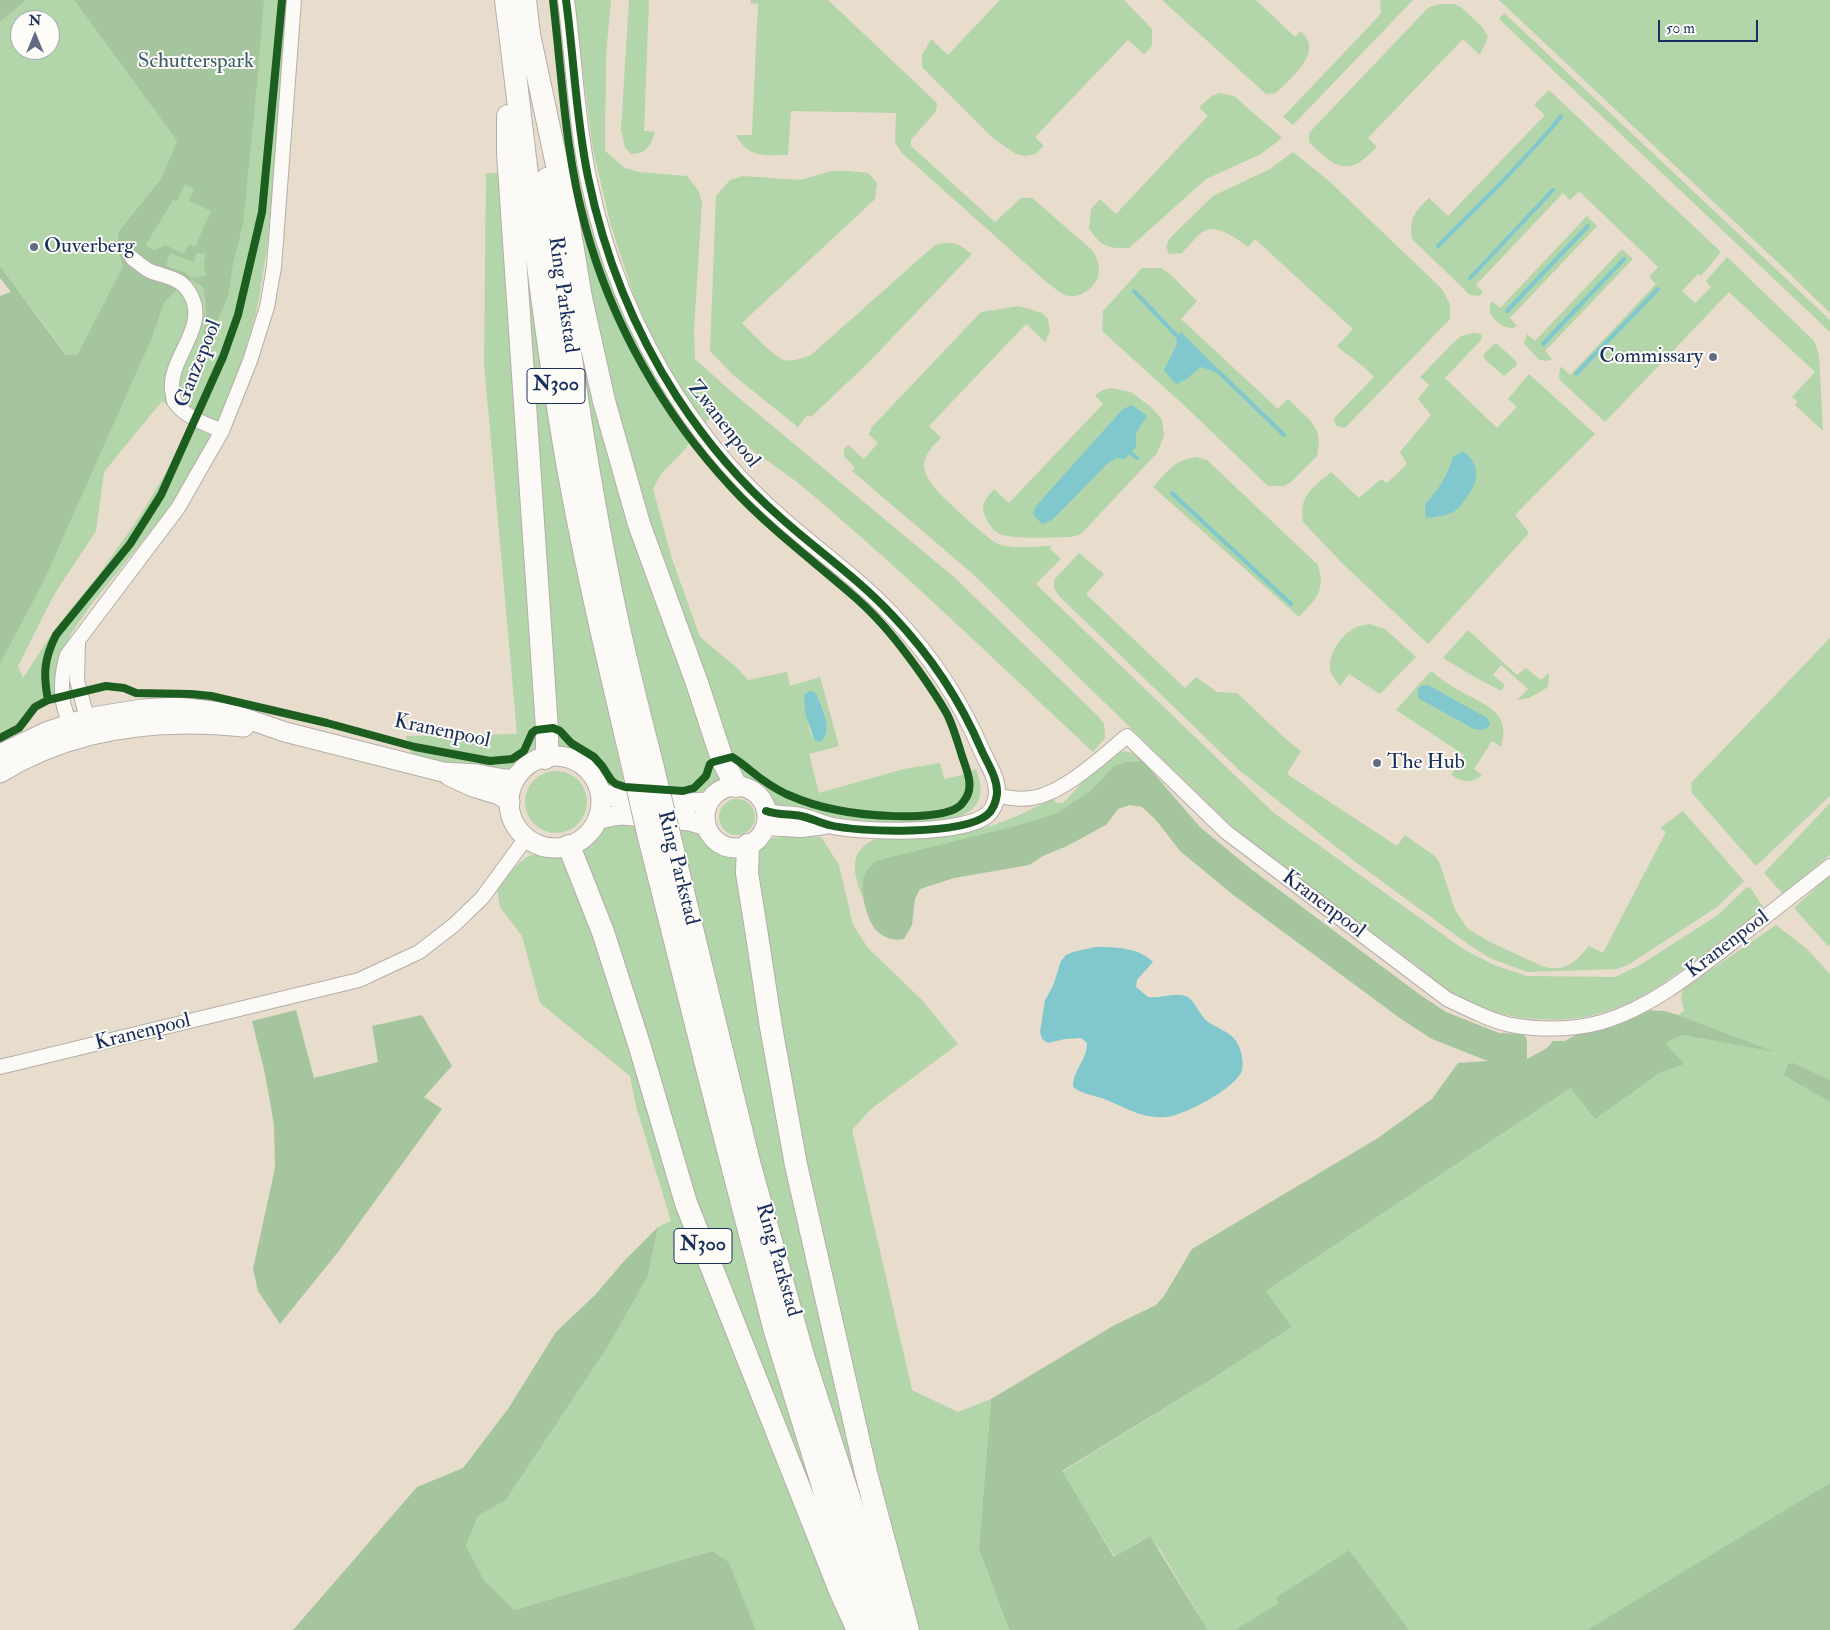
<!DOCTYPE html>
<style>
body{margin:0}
#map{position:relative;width:1830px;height:1630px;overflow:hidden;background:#e8dccc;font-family:"IM FELL Double Pica",serif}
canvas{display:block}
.north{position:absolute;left:10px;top:10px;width:50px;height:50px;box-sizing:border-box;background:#fdfcf7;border:1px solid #a3aaba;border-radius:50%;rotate:0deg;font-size:14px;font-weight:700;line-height:20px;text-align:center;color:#1b2f5e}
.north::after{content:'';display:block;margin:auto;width:18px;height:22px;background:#636c84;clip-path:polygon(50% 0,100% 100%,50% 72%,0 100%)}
.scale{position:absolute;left:1658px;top:20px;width:100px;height:22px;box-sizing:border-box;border:2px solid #1b2f5e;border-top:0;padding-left:6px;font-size:15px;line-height:18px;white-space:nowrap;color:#1b2f5e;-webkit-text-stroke:4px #fdfcf7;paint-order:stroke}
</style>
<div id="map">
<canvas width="1830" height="1630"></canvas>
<div class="north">N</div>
<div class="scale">50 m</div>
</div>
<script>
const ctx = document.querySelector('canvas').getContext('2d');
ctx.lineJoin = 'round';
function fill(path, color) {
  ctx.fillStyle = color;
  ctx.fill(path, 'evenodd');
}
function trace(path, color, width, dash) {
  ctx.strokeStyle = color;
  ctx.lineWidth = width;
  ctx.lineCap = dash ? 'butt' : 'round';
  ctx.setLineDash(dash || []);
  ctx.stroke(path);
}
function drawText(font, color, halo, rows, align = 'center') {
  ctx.font = font + ' "IM FELL Double Pica",serif';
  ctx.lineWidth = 4;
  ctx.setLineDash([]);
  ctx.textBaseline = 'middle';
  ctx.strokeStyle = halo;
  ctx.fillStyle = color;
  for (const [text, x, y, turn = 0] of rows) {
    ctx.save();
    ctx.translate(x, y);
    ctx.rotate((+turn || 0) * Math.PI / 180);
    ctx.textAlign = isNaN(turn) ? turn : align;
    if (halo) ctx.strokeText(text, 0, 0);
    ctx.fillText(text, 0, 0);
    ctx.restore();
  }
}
const green = new Path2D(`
 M26 0H74L177 141 160 180 118 232V251L123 266 77 355H67L0 266V22ZM20 20H50V50H20Z
 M103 0H289L267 249 257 309 242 361 223 409 204 448 184 484 163 516 90 606 71 634 59 663 57 696 32 705 17 725 0 735V664L45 579 152 338 164 303 185 282 146 264 141 243 205 135ZM203 288 228 297 186 391 182 389C200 357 211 324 203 288ZM162 401 191 423 164 476 140 516 100 573 55 629 23 678 18 666 55 593 96 531 104 472Z
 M573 0H611L606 55 605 151 625 168 639 172 687 176 698 190 702 202 694 330 695 359 734 394 954 577 1099 717 1104 724 1105 738 1093 752C999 664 906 574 808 491 777 465 741 445 710 418L704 424 667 369 639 311 611 226 593 150Z
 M629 0H649L644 131 655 132C651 145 647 154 631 154L625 148 621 130Z
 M751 0H828L937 103 936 111 911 140V146L995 222 1021 198H1032L1092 250C1097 258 1101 267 1098 276 1095 288 1080 298 1068 296 1060 294 1050 284 1043 279L901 152 895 142 896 113 791 111 788 155C764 155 749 159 736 135H752L758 4 750 3Z
 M1000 0H1124L1152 29V46L1144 54 1128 40 1035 137 1044 146 1035 154 1025 156 1016 154 993 138 922 67V55L931 39 948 55Z
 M1162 0H1256L1295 37 1301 31C1303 34 1307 38 1308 41 1316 58 1287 82 1276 93L1266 94Z
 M1380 0H1413L1293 125 1283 117 1378 17 1381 12Z
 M1499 0H1830V313L1789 273Z
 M1441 4H1455L1462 8 1483 28 1488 37 1480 55 1463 39 1368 138 1377 147C1347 178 1337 169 1309 142V133L1425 11 1430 7Z
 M1504 13 1830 320V332L1499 19Z
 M1549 90 1721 252 1701 276 1698 274 1682 291 1695 303 1711 287 1706 281 1727 257 1814 341 1819 355 1823 431 1795 405 1798 402 1792 397 1815 372 1729 292 1605 422 1561 381 1559 377 1560 368 1562 367 1570 375 1656 284 1649 277 1658 267 1579 191 1570 200 1563 193 1476 285 1483 292 1479 296 1470 295 1412 239C1409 217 1415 212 1429 198L1448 216 1545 115 1534 105Z
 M1220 93 1234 96 1282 138 1261 154 1206 179 1129 248C1108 249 1100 246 1089 228L1091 209 1100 199 1116 214 1208 116 1199 107 1212 96Z
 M1293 152 1328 180 1442 289 1450 304V319L1345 428 1337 426 1334 421 1335 417 1374 377C1363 364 1349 357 1337 346L1353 329 1255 239 1248 247C1237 239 1219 224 1204 231 1198 234 1187 248 1182 253L1169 254 1166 246 1170 238 1213 196 1270 169Z
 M831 171H849L868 173 877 183 875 199 742 323C749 330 775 358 784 360 793 362 803 358 811 355L935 245C953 240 958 243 972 254L868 363 811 417 807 415 798 427 733 375 710 351 716 196 730 180 743 176 801 180Z
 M486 173H503L543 743 532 758 517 766 501 773 412 757 406 736 517 734 484 363Z
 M519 184 606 696 626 793C603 787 608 781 594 767 583 755 569 752 555 749Z
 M587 200C597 237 606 274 621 309 639 354 667 395 692 436L686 448 661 474 653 489 672 559 700 637 735 666 748 680 787 672 790 686 820 677 839 746 809 754 819 793 904 769 940 763 944 779 962 775 976 769C980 781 984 794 975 806 947 839 824 816 785 809L776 806 761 790 740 778 633 485 570 201ZM815 692C824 707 832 727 820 742H818C805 734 808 708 804 695Z
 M1587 216 1597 226 1510 318 1517 326 1513 328C1501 329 1483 313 1492 301L1500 308Z
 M1622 249 1633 259 1545 351 1552 359 1548 361 1539 360 1524 343 1527 334 1535 341Z
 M1142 268H1161L1170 274 1197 301 1181 319 1278 409 1288 399 1311 421 1317 431 1319 442 1317 456 1290 483 1284 486H1268L1186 407 1102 331 1103 311Z
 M573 291 724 782 705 795 672 799 614 559 585 387Z
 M1019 306 1042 313 1048 319 1050 331 1045 342 1026 324 929 426 941 438C933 446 924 454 924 467 925 475 932 485 937 491 947 501 987 539 998 544 1014 550 1036 546 1052 546L1050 549 1061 559 1036 584 1274 813 1463 949 1494 965 1527 976 1615 977 1640 965 1718 915 1746 888 1750 887 1765 910 1751 922 1659 986 1629 1003 1605 1012 1585 1017 1558 1020 1519 1018 1495 1012 1467 1002 1442 987 1415 964 1313 890 1231 826 973 574 852 471 855 468 844 456V449L848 445 864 459 878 443 868 434 872 430 870 429 981 312Z
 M1473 333 1481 334 1482 339 1445 378 1497 428 1517 407 1508 399 1529 374 1595 434 1515 515 1529 533 1428 644 1342 563 1303 522C1299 494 1312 489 1331 472L1359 498 1381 479 1387 483 1407 464 1400 452 1431 415 1418 399 1429 385 1420 377 1455 341 1461 336ZM1453 457 1440 517 1425 504C1439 489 1447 476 1453 457Z
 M1494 344H1497L1516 361 1517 365 1504 376 1484 359V354Z
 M1111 388 1131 392 1151 407 1162 420 1164 436 1157 453 1081 534 1071 537C1055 537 1013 540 1000 534 994 531 990 526 987 520 979 507 985 499 994 489L1009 503 1103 404 1095 395 1103 390Z
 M1196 457 1207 460 1318 565C1326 591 1316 599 1299 617L1153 487C1167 472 1174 460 1196 457Z
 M1079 553 1104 574 1086 594 1185 688 1196 677 1217 692 1237 693 1289 742 1301 751 1287 774 1397 846 1405 835 1436 857 1440 864 1455 910 1468 929 1490 942 1544 967C1567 972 1575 962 1589 946L1603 953 1666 832 1660 828 1683 811 1744 881 1717 907 1628 965 1617 969 1527 972 1492 959 1472 947 1354 861 1239 770 1059 596 1054 588V580Z
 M1369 624 1385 629 1416 657 1380 694 1349 674 1340 686C1337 682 1333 677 1331 673 1326 656 1340 637 1353 629 1357 626 1364 625 1369 624Z
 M1468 630 1517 675 1526 668 1541 680 1549 673 1548 687 1529 698 1517 700 1528 689 1501 665 1493 675 1505 685 1501 691 1473 676 1443 658Z
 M1830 638V796L1756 866 1692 793 1691 783Z
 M1431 671C1440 678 1450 686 1460 691 1485 705 1512 712 1501 747L1492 741 1474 769 1482 775C1472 784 1462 782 1451 775L1464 755 1396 710Z
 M1124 751 1137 754 1143 761 1124 762 1113 767 1090 791 1057 813 1012 827 862 882 863 898C857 884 849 861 862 848 874 834 900 836 917 835 935 833 955 833 974 830 1001 825 1028 811 1052 799L1057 803H1063C1080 787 1101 757 1124 751Z
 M525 802a31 31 0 1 1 62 0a31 31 0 1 1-62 0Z
 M719 817a18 18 0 1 1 36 0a18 18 0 1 1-36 0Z
 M1830 803V855L1783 894 1764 873Z
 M612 821 692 828 716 847 740 855 759 848 773 838 799 835 821 837 839 865 853 925 868 948 922 1000 958 1044 871 1109 852 1130 912 1390 958 1412 991 1399 979 1549 1009 1630H909L896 1622 783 1252 724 1030 683 842 638 843 704 1087 820 1504 850 1630H756L729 1562 712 1551 514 1610 484 1580 466 1546 478 1516 506 1500 607 1348 648 1276 658 1227 671 1221 636 1106 630 1076 540 1003 522 936 500 907 497 889C516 866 531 841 564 859L589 840 599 828Z
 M1830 875V944L1828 946 1794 908Z
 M1776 925 1807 949 1830 974V1080L1794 1063 1824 1098 1830 1102V1483L1593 1630H1409L1349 1550 1279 1604 1235 1630H1208L1161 1551 1149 1536 1115 1557 1062 1472 1215 1377 1292 1327 1266 1291 1571 1088 1625 1060 1683 1035 1771 1051 1678 1015 1684 1011 1681 997 1683 989Z`);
const forest = new Path2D(`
 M0 0H26L0 22Z
 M74 0H264L257 84 243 224 233 264 228 297 186 391 182 389C200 357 211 324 203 287L191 279 185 282 164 303 152 338 45 579 0 664V296L11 292 0 278V266L66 355H77L123 266 118 251V232L160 180 177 141ZM185 184 194 189 189 201 211 211 195 247 189 244 184 254 165 245 155 250 145 246 173 200 177 201ZM170 253 194 262 196 253 206 254 204 264 206 276 192 278 184 272 166 266Z
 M1143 761 1200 827 1251 869 1419 994 1446 1012 1499 1033 1524 1034 1527 1040V1059L1547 1048 1553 1041H1565L1587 1029 1644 1010 1664 1011 1678 1015 1775 1052 1683 1035 1665 1043 1684 1064 1659 1073 1595 1119 1571 1088 1266 1291 1292 1327 1215 1377 1062 1471 1114 1557 1150 1536 1208 1630H1009L979 1549 991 1399 1113 1326 1156 1305 1164 1296 1192 1249 1378 1138 1432 1099 1458 1063 1488 1061 1432 1039 1401 1019 1232 894 1180 851 1156 820 1142 807 1130 805 1118 809 1106 825 1067 846 1043 856 1029 865 954 878 920 889 915 899 912 925 904 939C895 941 886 939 878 932 868 924 860 893 863 880 865 871 869 867 876 861L1012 827 1057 813 1090 791 1113 767 1124 762Z
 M296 1010 314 1078 378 1062 372 1026 422 1015 452 1066 424 1097 442 1109 338 1252 280 1324 258 1291 253 1269 275 1168 274 1125 265 1074 252 1021Z
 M1794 1063 1830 1080V1102L1784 1075 1788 1064Z
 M658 1227 648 1276 607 1348 506 1500 478 1516 466 1546 484 1580 514 1610 712 1551 729 1562 756 1630H293L417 1487 463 1468 508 1409 556 1332 596 1294 625 1260Z
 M1830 1483V1630H1588L1602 1621Z
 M1224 1513 1276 1598 1349 1550 1409 1630H1235L1279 1603Z`);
const water = new Path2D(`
 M1181 332 1221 372 1218 374 1213 371 1201 367 1185 380 1176 384 1164 370 1177 344 1176 337Z
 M1132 405 1147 416 1136 433V447L1125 459 1116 458 1107 464 1052 520 1042 524 1033 514 1036 506 1123 409Z
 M1463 451C1481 464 1479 482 1466 498 1463 502 1460 507 1456 510 1448 516 1437 517 1426 518L1425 504C1439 489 1447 476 1453 457Z
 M1428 685 1487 718 1490 723C1487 731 1482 730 1474 729L1418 698V690L1421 686Z
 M809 691 815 692C821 703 835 733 820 742L815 741 814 739 805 713 804 695Z
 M1095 947C1115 947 1138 947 1153 962L1137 980 1136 987 1148 997C1160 999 1174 992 1186 996 1195 1000 1199 1015 1208 1022 1217 1028 1230 1032 1236 1041 1241 1048 1244 1061 1242 1070 1237 1088 1183 1116 1166 1117 1142 1119 1125 1107 1104 1099 1093 1095 1082 1094 1073 1087 1073 1070 1087 1060 1087 1043L1081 1038 1065 1039 1048 1043 1042 1039 1040 1032 1045 1000 1053 986 1061 961 1066 955 1073 952Z`);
const stream = new Path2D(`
 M1438 246 1501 183 1551 129 1561 116
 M1470 278 1553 190
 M1134 291 1177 336
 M1507 311 1588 226
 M1543 344 1624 259
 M1220 373 1284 435
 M1576 374 1658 289
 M1131 453 1137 458
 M1172 493 1291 604`);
const minor = new Path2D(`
 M132 258C137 262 144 268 150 271 165 277 180 277 189 292 211 326 169 356 172 390 173 393 173 398 174 401 184 417 206 424 222 431
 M78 641 77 680 87 718 85 726
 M76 729C58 711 60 678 67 655L178 508 222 431 250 361 267 307 274 267 294 0
 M997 795C1008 798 1019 800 1031 798 1063 794 1103 756 1127 736L1226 832 1447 999C1468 1009 1489 1020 1511 1025 1540 1030 1573 1030 1602 1022 1652 1007 1696 971 1737 939 1768 915 1799 890 1830 866
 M0 1067 359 980 419 952 454 925 482 898 526 838`);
const tertiary = new Path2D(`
 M566 0C574 59 576 119 588 177 604 255 634 330 677 397 705 440 742 484 781 518 818 551 860 580 893 616 930 655 960 700 981 749 987 763 998 778 997 794 996 802 993 810 987 815 963 835 860 833 829 825 820 823 811 818 801 816 789 814 777 815 766 811
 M765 827 801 829 825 826`);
const secondary = new Path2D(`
 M0 754 46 732 87 718 142 709 176 707 230 713 285 732 443 772 477 774 504 779H515
 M509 802a46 46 0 1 1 92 0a46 46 0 1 1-92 0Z
 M0 773C74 727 158 718 244 727
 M449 776 473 787 499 795 510 802
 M705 817a31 31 0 1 1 62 0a31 31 0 1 1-62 0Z
 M600 792C617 802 687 804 709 802
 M597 820 613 816 621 815 690 821 706 826`);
const trunk = new Path2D(`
 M506 0C526 158 541 316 569 473 587 572 610 669 633 767
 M525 0 530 43
 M528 30 565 202 581 298 604 401 639 524 697 683 722 759 736 786
 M508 116V153L547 729V753L545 758
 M547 179C565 324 585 468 615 610 626 663 640 716 653 768
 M648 833 708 1072 775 1331 825 1493 872 1630
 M669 834 750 1166 804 1359 892 1630
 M748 845 747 873 756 929 771 1027 796 1165 866 1473 908 1630
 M569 846 603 932 639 1044 686 1203 841 1593 858 1630`);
const trunkBridge = new Path2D(`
 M633 767 648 833
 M653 768 669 834`);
const cycleway = new Path2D(`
 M566 0C574 59 576 119 588 177 604 255 634 330 677 397 705 440 742 484 781 518 818 551 860 580 893 616 930 655 960 700 981 749 987 763 998 778 997 794 996 802 993 810 987 815 963 835 860 833 829 825 820 823 811 818 801 816 789 814 777 815 766 811
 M48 700C43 674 44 659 56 635L130 544 161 495 223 357 238 315 262 212 282 0
 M0 738 19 728 35 707 48 700 106 686 124 688 136 693 191 694 211 696 327 723 415 747 490 761 512 759 524 751 532 733 536 730 553 728 560 731 571 743 594 757 602 766 611 780 616 784 625 787 683 791 694 788 706 776 710 764 713 762 732 757C739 761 745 766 751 771 762 780 774 788 786 794 802 801 820 807 837 810 866 816 923 820 950 811 956 809 961 806 964 801 975 787 967 771 962 756 958 743 954 729 948 716 942 704 934 693 926 681 905 651 884 623 857 599 815 562 770 529 732 488 663 414 611 322 585 225 565 152 562 75 553 0`);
const markers = [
 [34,247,5,"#636c84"],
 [1713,357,5,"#636c84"],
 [1377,763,5,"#636c84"]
];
const shields = [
 [556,386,58],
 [703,1246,58]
];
const shieldNames = [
 ["N300",556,386],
 ["N300",703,1246]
];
const parkNames = [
 ["Schutterspark",196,62]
];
const poiNames = [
 ["Ouverberg",44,247],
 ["Commissary",1703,357,"right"],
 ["The Hub",1387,763]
];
const streetNames = [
 ["Ring Parkstad",562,295,82],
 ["Ganzepool",199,364,-68],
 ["Zwanenpool",723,425,52],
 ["Kranenpool",442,732,12],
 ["Ring Parkstad",677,868,76],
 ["Kranenpool",1323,905,37],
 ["Kranenpool",1728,945,-37],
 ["Kranenpool",143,1033,-14],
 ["Ring Parkstad",777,1260,74]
];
fill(green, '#b2d5a9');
fill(forest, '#a4c59e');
fill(water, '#80c8cd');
trace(stream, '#80c8cd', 4);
trace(minor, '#b4aea9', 16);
trace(tertiary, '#b4aea9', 18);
trace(secondary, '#b4aea9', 21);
trace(trunk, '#b4aea9', 24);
trace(minor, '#fcfaf7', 14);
trace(tertiary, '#fcfaf7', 16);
trace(secondary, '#fcfaf7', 19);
trace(trunk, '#fcfaf7', 22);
trace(trunkBridge, '#b4aea9', 24, []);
trace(trunkBridge, '#fcfaf7', 22);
trace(cycleway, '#1b5e20', 8);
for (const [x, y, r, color] of markers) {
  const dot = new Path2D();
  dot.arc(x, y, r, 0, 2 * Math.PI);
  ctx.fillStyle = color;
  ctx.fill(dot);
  trace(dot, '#fdfcf7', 2);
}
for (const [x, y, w] of shields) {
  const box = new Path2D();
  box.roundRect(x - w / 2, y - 17.5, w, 35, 4);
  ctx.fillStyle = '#fdfcf7';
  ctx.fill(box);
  trace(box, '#1b2f5e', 1);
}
drawText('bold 20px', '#1b2f5e', null, shieldNames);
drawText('21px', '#3b5f6c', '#fdfcf7', parkNames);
drawText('21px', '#1b2f5e', '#fdfcf7', poiNames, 'left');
drawText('21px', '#1b2f5e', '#fdfcf7', streetNames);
</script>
